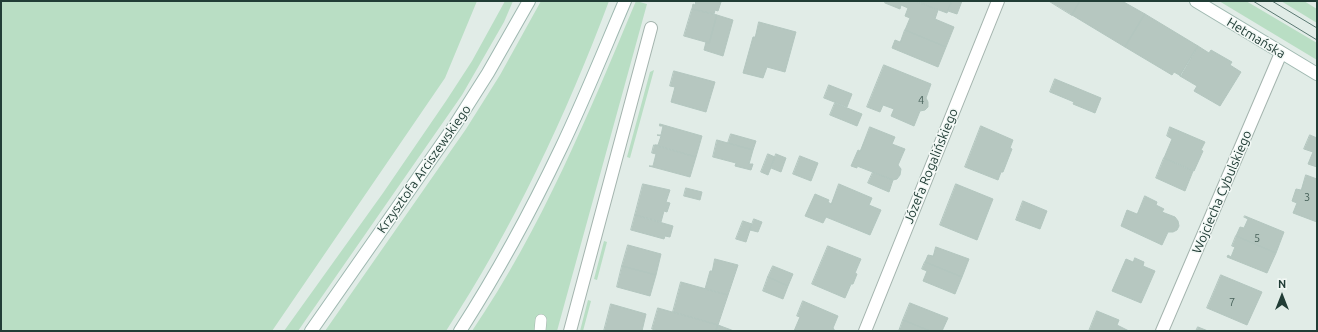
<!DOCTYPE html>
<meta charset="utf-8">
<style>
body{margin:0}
#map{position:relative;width:1318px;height:332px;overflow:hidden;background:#e1ece7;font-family:Ubuntu,sans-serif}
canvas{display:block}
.frame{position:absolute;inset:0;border:2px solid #213d36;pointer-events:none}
.north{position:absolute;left:1262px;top:276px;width:40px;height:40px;-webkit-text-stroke:3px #f2f8f5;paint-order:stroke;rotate:0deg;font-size:11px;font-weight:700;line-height:16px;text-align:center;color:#213d36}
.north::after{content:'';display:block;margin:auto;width:14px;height:18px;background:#213d36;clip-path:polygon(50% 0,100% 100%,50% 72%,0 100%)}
</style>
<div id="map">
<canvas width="1318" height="332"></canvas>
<div class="frame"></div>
<div class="north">N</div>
</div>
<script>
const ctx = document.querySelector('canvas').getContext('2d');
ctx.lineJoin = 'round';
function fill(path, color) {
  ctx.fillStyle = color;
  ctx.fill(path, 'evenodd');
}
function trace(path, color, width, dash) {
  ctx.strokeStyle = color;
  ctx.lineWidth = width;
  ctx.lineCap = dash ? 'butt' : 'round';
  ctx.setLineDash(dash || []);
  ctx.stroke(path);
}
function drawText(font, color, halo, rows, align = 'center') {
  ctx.font = font + ' Ubuntu,sans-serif';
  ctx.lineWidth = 3;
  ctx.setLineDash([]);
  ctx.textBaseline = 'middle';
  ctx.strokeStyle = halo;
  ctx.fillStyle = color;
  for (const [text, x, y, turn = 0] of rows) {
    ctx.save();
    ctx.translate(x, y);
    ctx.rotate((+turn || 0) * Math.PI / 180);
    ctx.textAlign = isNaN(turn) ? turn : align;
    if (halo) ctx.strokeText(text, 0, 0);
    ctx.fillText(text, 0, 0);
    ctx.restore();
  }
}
const green = new Path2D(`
 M1 1H477L445 78 272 331H1Z
 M505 1H513L504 22 462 95 298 331H284L383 193 446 101 472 61Z
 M541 1H609C566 116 513 228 446 331H325L466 129 500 75Z
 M636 1 647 4 557 331H472C542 228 588 115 636 1Z
 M1219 1H1246L1317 43V60Z
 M1281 1H1304L1317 9V23Z
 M654 70 630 158 627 157 650 72Z
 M604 241 607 242 597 280 594 279Z
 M588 300 591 301 583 331H580Z`);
const building = new Path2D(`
 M696 1H717L721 2 718 11 715 10 714 14 692 9 693 4 695 5Z
 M886 1H916L938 10 935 19 954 27 946 47 905 30 910 18 905 16 908 8 901 5 900 9 885 3Z
 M921 1H952L947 13 920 3Z
 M952 1H962L957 14 948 11Z
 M1049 1H1080L1072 15Z
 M1080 1H1122L1145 14 1125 47 1072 15Z
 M692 9 717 15 709 43 684 36Z
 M1145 14 1198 46 1181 76 1174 72 1172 75 1125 47Z
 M717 15 733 20 723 56 704 50 706 42 709 43Z
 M759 22 796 32 785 72 767 67 763 78 743 73 753 37H755Z
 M905 30 946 47 938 67 892 48 895 40 900 42Z
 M1198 46 1209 53 1211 50 1232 62 1230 65 1241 72 1220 106 1194 91 1197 86 1180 76Z
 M884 65 931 84 926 98 928 102V107L925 110 920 111 914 126 891 116 894 109 883 105 880 112 867 107Z
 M674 71 715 82 706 112 671 102 675 87 670 86Z
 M1055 79 1101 98 1095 113 1073 104 1074 102 1050 92Z
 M829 85 852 94 847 107 824 98Z
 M835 103 862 114 857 126 830 115Z
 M660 124 702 136 696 157 655 145H658L661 136 657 135H661L663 126H660Z
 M981 126 1013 140 1010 148 1012 149 1003 172H1001L998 180 965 167Z
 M870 127 895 137 892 144 905 149 898 165 901 169 900 175 897 179 893 180 857 166V168L851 166 858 150 860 151Z
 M1170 127 1205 142 1201 150 1203 151 1194 171 1164 158 1172 139 1167 136Z
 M731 134 756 141 753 150 728 143Z
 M1310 135 1317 138V167L1308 164 1313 152 1304 149Z
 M717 140 753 150 749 164H753L751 170 735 166 736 163 713 157Z
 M654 145 696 157 690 177 649 166H653L656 154 652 153Z
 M768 154 775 157 768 175 761 172Z
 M776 154 786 158 781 172 771 168Z
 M800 156 818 163 811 181 793 174Z
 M1164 158 1193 171 1185 191 1156 178Z
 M873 172 893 180 889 192 868 183Z
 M1306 175 1317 179V222L1293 213 1297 203 1292 201 1296 189 1301 190Z
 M643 184 670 190 666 202 670 203 667 212 664 211 661 222 635 215Z
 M839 184 872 198 869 205 881 210 870 235 826 217 823 223 805 216 815 194 829 200 828 202 831 204Z
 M956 184 993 199 977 240 940 225Z
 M686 188 702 192 700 200 684 196Z
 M1145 196 1157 202 1156 205 1164 209 1162 212 1175 217 1178 221 1179 226 1177 230 1173 232H1168L1162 245 1121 226 1127 210 1137 214Z
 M1023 201 1047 211 1040 229 1016 220Z
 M635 215 673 226 670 237 665 236 664 239 631 230Z
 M1245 216 1284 232 1276 253 1236 236 1240 227 1244 228 1248 219 1244 217Z
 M754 219 762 222 758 232 750 230Z
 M743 221 752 224 746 242 736 239Z
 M1236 236 1276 253 1267 273 1227 257 1228 255 1231 257 1235 247 1232 246Z
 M628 245 661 254 656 275 622 266Z
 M828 246 861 259 855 273 857 274 853 284H851L845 298 812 284Z
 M936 247 969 259 962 277 925 262 928 255 933 256Z
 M1135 258 1144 262 1143 266 1155 271 1141 303 1112 291 1126 259 1133 262Z
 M715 259 738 265 728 295 705 289 710 271H712Z
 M925 262 962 277 955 294 923 281 927 271 922 269Z
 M622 266 656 275 650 296 617 287Z
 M773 266 793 274 788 286 768 277Z
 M1221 275 1262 292 1247 325 1207 308Z
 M768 277 788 286 783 299 763 291Z
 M681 282 728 295 718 325 673 312Z
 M803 301 838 316 833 328 835 331H794L800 317 797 316Z
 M910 303 948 318 942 331H930L903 320Z
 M611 304 646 314 642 331H643H604Z
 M658 308 718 325 716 331H659L652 329Z
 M1097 311 1119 320 1117 325 1129 331H1089Z
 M903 320 930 331H899Z
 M718 325 734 331H716Z
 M1198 327 1208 331H1196Z`);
const lane = new Path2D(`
 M540 331 541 320`);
const street = new Path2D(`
 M570 331 651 28
 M865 331 998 1
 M1162 331 1281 53`);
const secondary = new Path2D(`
 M1196 1 1317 74
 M311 331 455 125 488 73 529 1
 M460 331C498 272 531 211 561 148 584 100 604 50 625 1`);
const tram = new Path2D(`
 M1253 1 1317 40
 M1272 1 1317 28`);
const numberNames = [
 ["4",921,100],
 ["3",1307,197],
 ["5",1257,238],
 ["7",1232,302]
];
const streetNames = [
 ["Hetmańska",1256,38,31],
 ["Józefa Rogalińskiego",931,166,-68],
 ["Krzysztofa Arciszewskiego",424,169,-55],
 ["Wojciecha Cybulskiego",1222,192,-67]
];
fill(green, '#b9dec4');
fill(building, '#b6c7c0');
trace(building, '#b3c6bf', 1);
trace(lane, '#a4b4ae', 12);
trace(street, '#a4b4ae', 14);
trace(secondary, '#9fb8b0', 14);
trace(lane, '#fff', 11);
trace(street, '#fff', 12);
trace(secondary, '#fff', 12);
trace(tram, '#5b7972', 1);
drawText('11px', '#466058', null, numberNames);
drawText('13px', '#213d36', '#f2f8f5', streetNames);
</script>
